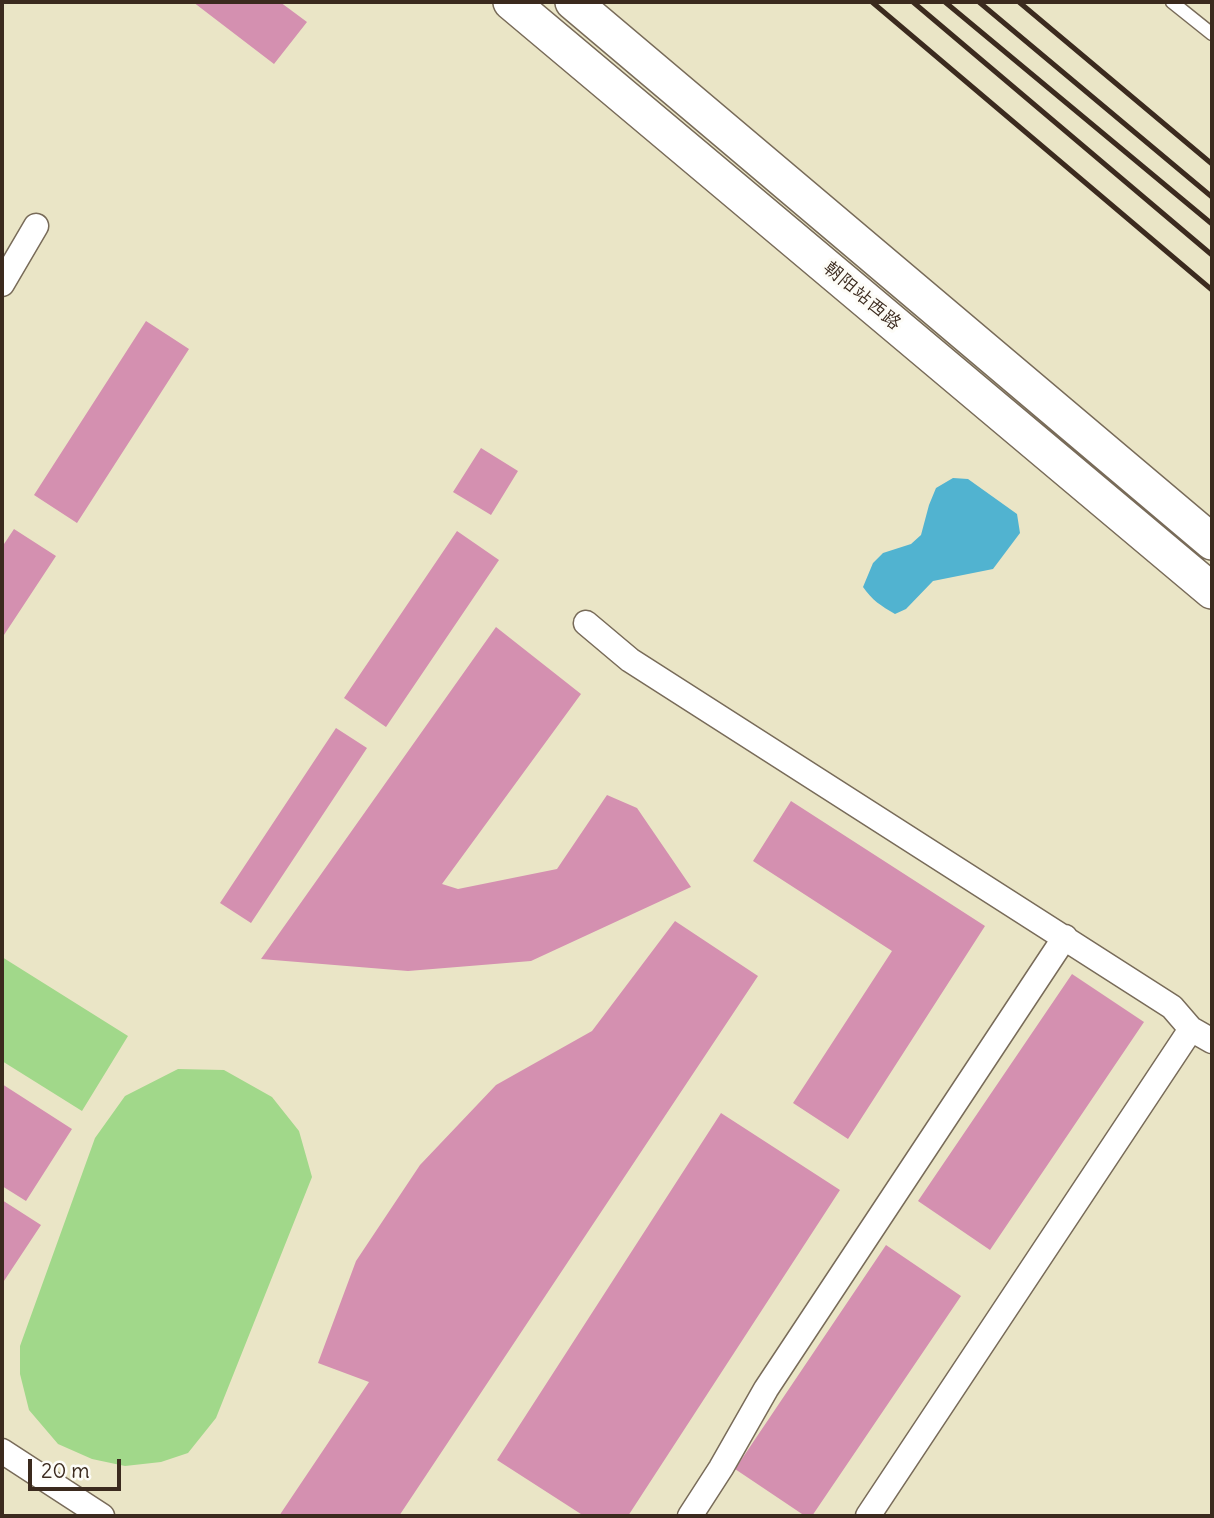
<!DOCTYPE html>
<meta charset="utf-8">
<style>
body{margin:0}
#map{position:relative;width:1214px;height:1518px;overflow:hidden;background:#eae5c6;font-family:Delius,sans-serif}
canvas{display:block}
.frame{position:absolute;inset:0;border:4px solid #3b2a1e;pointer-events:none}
.scale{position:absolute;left:28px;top:1459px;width:93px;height:32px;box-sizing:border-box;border:4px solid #3b2a1e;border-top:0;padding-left:9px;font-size:21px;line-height:24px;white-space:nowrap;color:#3b2a1e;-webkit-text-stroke:5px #fdfcf7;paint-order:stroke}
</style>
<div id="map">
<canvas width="1214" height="1518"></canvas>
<div class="frame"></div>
<div class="scale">20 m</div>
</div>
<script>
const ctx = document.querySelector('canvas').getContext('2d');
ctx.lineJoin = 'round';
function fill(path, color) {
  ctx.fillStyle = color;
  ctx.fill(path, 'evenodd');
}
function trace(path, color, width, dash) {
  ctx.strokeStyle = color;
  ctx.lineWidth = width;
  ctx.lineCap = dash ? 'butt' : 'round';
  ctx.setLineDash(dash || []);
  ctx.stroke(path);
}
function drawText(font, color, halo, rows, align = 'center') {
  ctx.font = font + ' Delius,"LXGW WenKai TC",sans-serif';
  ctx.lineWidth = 6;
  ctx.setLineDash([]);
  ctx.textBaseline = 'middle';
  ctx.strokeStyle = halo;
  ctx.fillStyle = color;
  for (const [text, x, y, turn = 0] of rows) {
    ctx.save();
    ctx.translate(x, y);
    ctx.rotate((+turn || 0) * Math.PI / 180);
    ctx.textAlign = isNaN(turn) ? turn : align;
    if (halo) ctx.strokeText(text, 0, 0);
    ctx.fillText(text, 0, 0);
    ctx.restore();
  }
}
const green = new Path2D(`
 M2 957 128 1036 82 1111 2 1061Z
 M178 1069 224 1070 272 1097 299 1131 312 1177 216 1418 188 1453 161 1462 125 1466 92 1459 58 1444 29 1410 20 1374V1346L95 1138 125 1096Z`);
const water = new Path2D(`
 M953 478 968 479 1017 514 1020 533 993 569 933 581 906 609 895 614C881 606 872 600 863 587L873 563 883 553 911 544 921 535 929 505 936 488Z`);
const building = new Path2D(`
 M193 2H280L307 22 274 64Z
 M146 321 189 349 77 523 34 495Z
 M481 448 518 471 491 515 453 492Z
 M14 529 56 556 2 638V547Z
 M457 531 499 560 386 727 344 698Z
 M496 627 581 694 442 884 458 889 557 869 607 795 637 808 691 887 531 961 408 971 261 959Z
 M336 728 367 748 251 923 220 903Z
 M791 801 985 926 848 1139 793 1103 892 951 753 861Z
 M675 921 758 976 399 1516H279L369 1382 318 1363 356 1261 420 1165 496 1085 592 1031Z
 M1072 974 1144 1022 990 1250 918 1201Z
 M2 1084 72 1129 26 1201 2 1186Z
 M721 1113 840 1190 628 1516H584L497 1460Z
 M2 1200 41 1225 2 1284Z
 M886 1245 961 1296 812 1516H805L735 1469Z`);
const service = new Path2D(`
 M1172 2 1212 34`);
const minor = new Path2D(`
 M2 284 36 226
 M586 623 630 660 1172 1007 1191 1029 1212 1041
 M2 1451 102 1516
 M690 1516 721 1468 766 1389 1065 937
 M868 1516 1191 1029`);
const secondary = new Path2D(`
 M511 2 1212 591
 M573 2 1212 542`);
const rail = new Path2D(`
 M872 2 1212 290
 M913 2 1212 255
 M945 2 1212 224
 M979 2 1212 197
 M1019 2 1212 164`);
const streetNames = [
 ["朝阳站西路",862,296,40]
];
fill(green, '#a1d88a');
fill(water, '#51b3d0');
fill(building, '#d490b0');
trace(service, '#786b59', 15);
trace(minor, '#786b59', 27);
trace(secondary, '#786b59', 38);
trace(service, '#fff', 12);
trace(minor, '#fff', 24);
trace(secondary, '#fff', 35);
trace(rail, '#3b2a1e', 5);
drawText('19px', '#3b2a1e', '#fdfcf7', streetNames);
</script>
